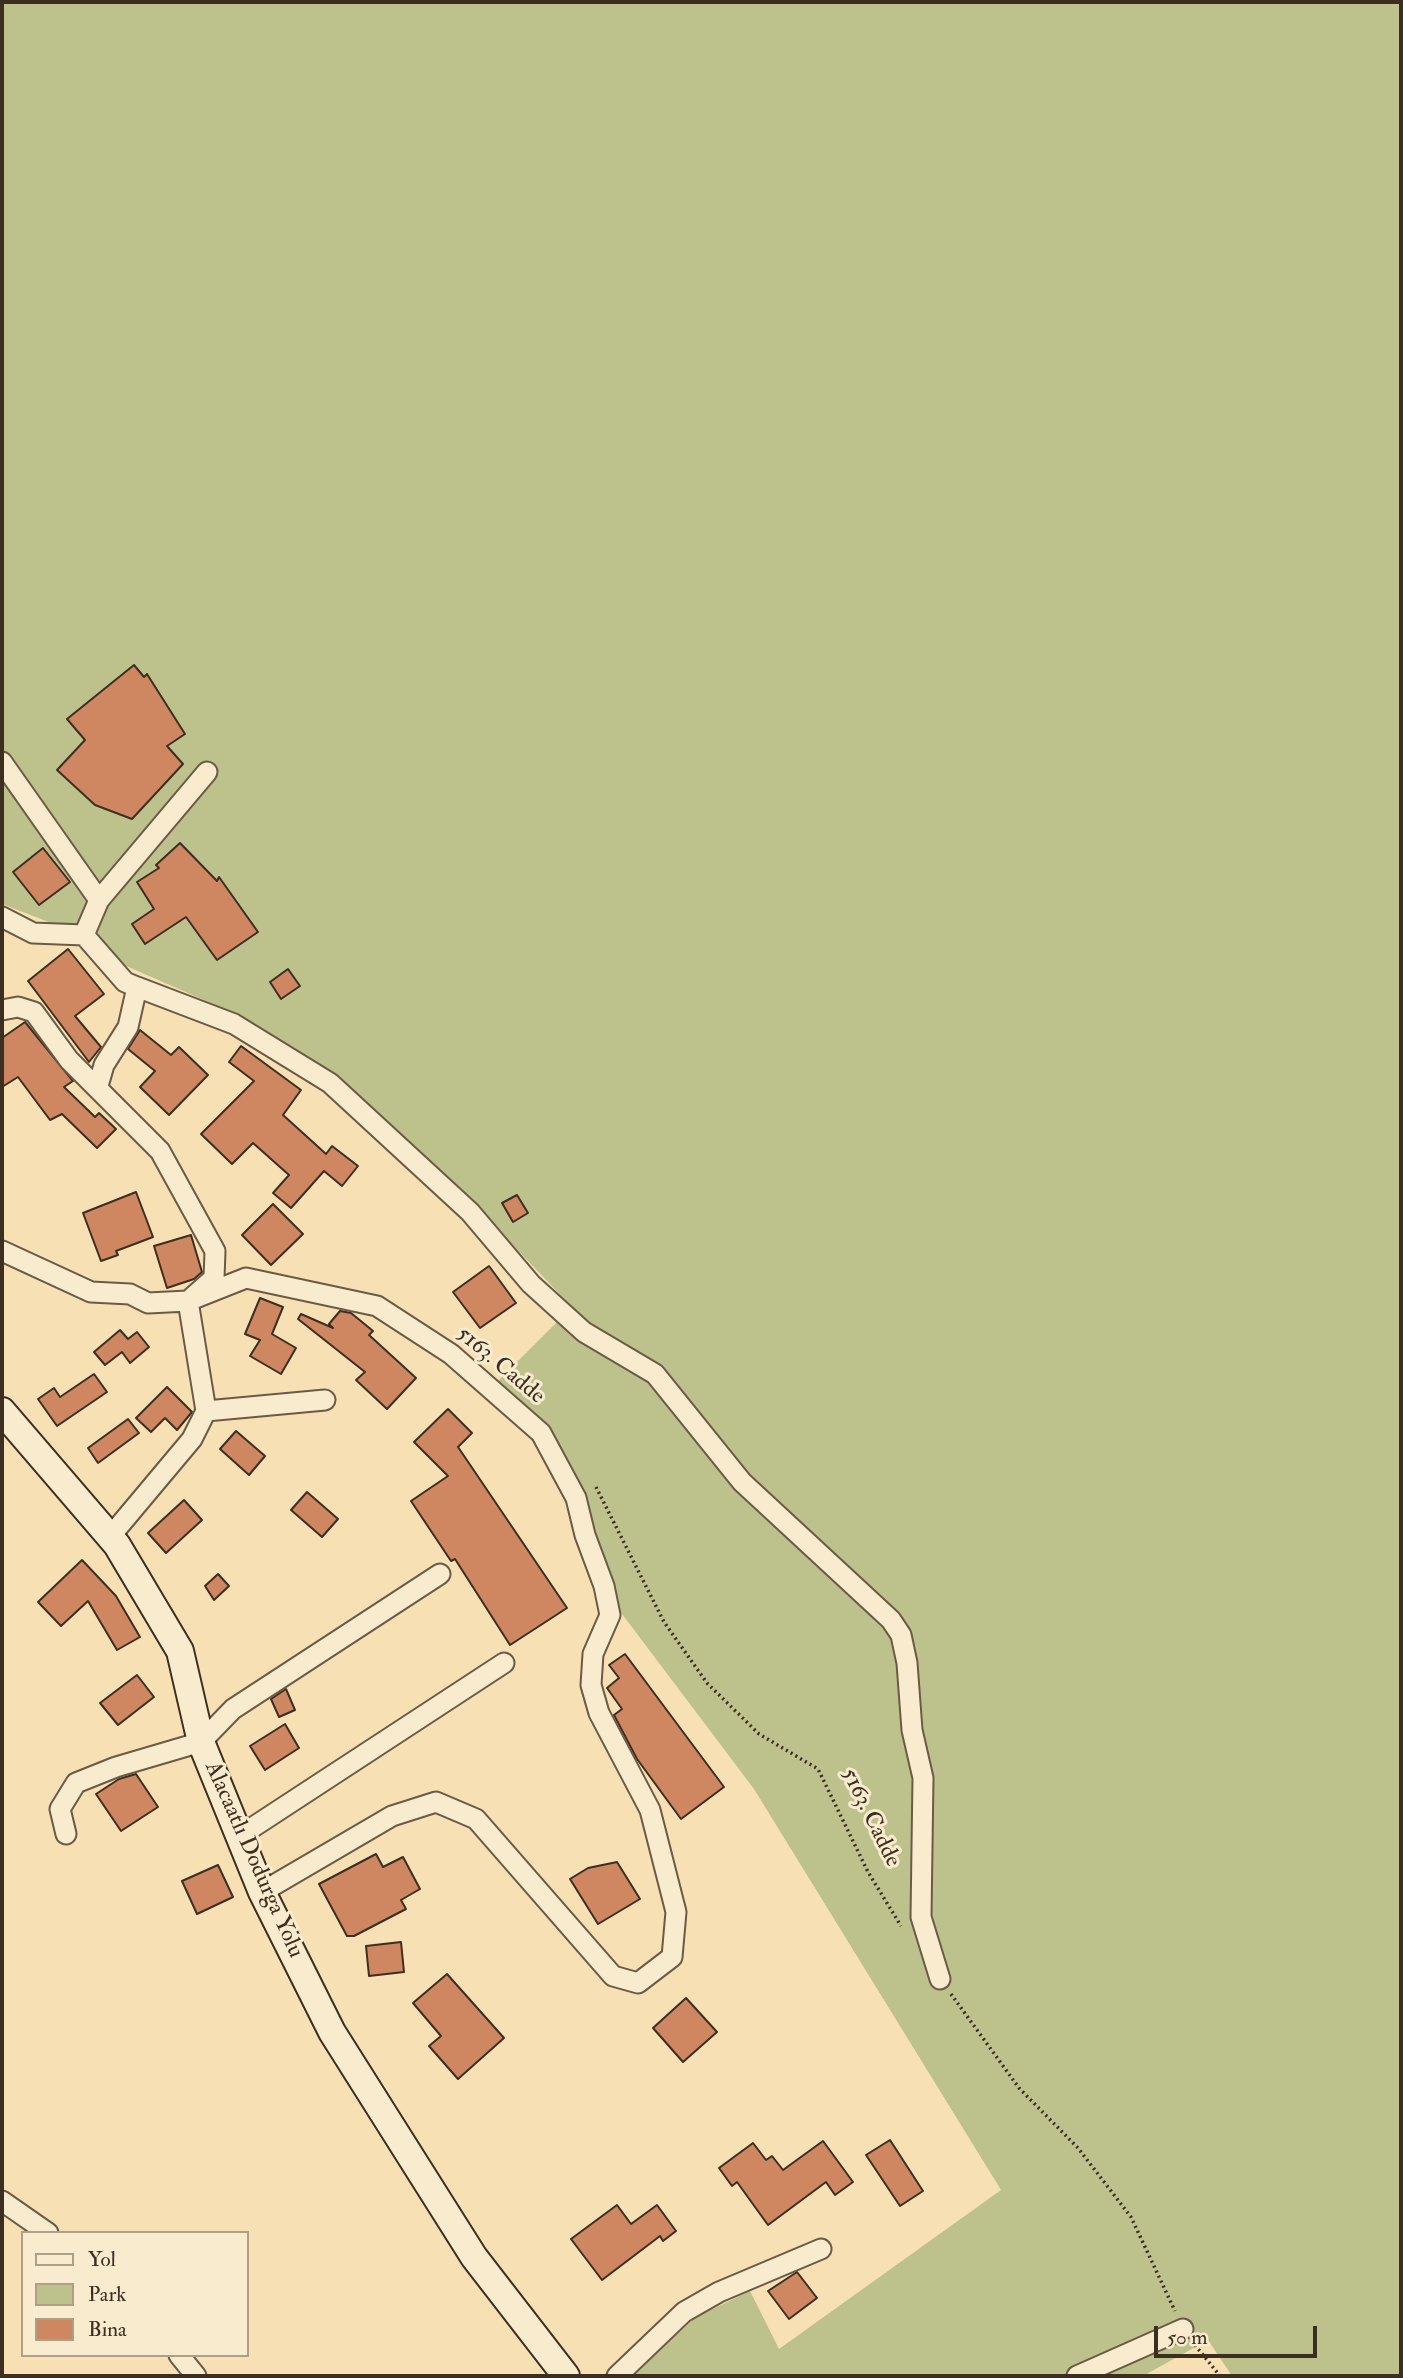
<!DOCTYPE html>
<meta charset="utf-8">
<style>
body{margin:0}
#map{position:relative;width:1403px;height:2378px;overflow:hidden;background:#f6e0b4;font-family:"IM FELL Double Pica",serif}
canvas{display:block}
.frame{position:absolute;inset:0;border:4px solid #3d2e22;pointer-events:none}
.legend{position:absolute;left:21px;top:2231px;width:228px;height:126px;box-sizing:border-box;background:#f9ebce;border:2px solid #ae9f89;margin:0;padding:9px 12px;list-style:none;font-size:21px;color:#3d2e22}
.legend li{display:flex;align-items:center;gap:14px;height:35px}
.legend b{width:35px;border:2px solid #ae9f89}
.scale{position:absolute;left:1154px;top:2326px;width:163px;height:32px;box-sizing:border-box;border:4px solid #3d2e22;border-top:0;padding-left:9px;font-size:21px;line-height:24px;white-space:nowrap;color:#3d2e22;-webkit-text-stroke:5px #f9ebce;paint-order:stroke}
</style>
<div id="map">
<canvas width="1403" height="2378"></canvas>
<div class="frame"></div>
<ul class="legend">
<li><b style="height:9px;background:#f9ebce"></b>Yol</li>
<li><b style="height:19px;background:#bdc28c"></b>Park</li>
<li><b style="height:19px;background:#ce8761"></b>Bina</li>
</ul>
<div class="scale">50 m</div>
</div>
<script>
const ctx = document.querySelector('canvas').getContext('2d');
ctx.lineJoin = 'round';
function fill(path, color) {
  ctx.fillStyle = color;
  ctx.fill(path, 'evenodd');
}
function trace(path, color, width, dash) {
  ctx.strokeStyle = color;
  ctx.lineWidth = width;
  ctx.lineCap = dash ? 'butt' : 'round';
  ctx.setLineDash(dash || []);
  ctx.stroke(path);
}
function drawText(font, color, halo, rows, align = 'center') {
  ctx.font = font + ' "IM FELL Double Pica",serif';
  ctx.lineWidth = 6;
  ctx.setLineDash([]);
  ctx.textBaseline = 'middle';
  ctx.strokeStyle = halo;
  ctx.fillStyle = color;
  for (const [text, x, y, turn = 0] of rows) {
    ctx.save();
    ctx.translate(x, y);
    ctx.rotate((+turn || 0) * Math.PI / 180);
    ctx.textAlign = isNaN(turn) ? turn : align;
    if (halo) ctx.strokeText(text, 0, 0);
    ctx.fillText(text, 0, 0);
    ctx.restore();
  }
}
const green = new Path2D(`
 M2 2H1401V2376H1232L1208 2340 1143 2376H633L696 2317 750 2291 779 2349 1001 2190 754 1789 619 1610 576 1479 495 1384 572 1307 485 1216 238 1015 124 965 103 943 2 904Z`);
const building = new Path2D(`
 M134 665 144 677 147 674 185 734 167 746 183 764 132 819 95 805 57 770 85 740 67 719Z
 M180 843 217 881 219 877 258 932 217 960 186 917 145 944 132 924 154 909 137 882 159 868 156 865Z
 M43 848 70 882 39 905 13 872Z
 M68 949 104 994 75 1016 101 1047 89 1062 28 981Z
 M288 969 300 986 281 999 270 982Z
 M25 1022 73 1081 64 1087 95 1117 99 1113 116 1129 97 1148 62 1114 50 1120 18 1077 2 1087V1038Z
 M140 1030 171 1055 179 1047 208 1075 169 1115 140 1087 155 1071 128 1049Z
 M241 1046 301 1090 283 1115 326 1154 332 1146 358 1166 342 1186 324 1171 291 1208 273 1193 289 1175 253 1143 232 1164 201 1134 254 1081 229 1062Z
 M136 1192 153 1237 116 1251 118 1255 101 1261 83 1213Z
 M517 1195 528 1213 513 1222 502 1203Z
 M273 1204 303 1234 271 1265 242 1235Z
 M191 1235 202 1272 194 1279 167 1288 154 1246Z
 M489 1266 516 1303 480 1328 453 1292Z
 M260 1298 283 1307 272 1334 296 1348 281 1374 250 1356 260 1340 245 1334Z
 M340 1311 351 1313 373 1331 369 1335 416 1378 387 1409 356 1380 365 1372 298 1319 301 1314 333 1328 329 1324Z
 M120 1330 128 1339 137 1332 149 1347 130 1363 122 1352 105 1365 94 1352Z
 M94 1374 107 1392 57 1426 38 1399 54 1388 60 1397Z
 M167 1387 192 1412 177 1430 165 1418 151 1432 136 1418Z
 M448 1409 472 1433 458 1447 567 1608 510 1645 455 1559 451 1561 411 1501 448 1476 414 1442Z
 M128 1419 139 1433 98 1463 88 1448Z
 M236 1431 265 1456 249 1475 220 1449Z
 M307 1492 338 1519 322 1537 291 1510Z
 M184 1500 202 1520 166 1553 148 1533Z
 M82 1560 116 1596 140 1637 117 1650 88 1601 61 1626 38 1602Z
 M218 1574 229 1586 214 1600 205 1586Z
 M625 1654 724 1787 681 1819 637 1759 614 1715 622 1709 607 1688 619 1678 609 1665Z
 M137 1675 154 1697 118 1725 100 1703Z
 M286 1689 295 1710 279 1717 271 1699Z
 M285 1724 299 1748 265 1770 250 1746Z
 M136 1774 158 1807 121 1831 96 1794 119 1779Z
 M376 1854 383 1867 403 1857 420 1889 401 1900 406 1909 354 1936H347L319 1884Z
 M617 1862 640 1899 598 1924 570 1879 588 1868Z
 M218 1865 233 1897 197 1914 182 1881Z
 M401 1942 404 1972 369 1976 366 1946Z
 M447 1974 504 2038 458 2079 429 2046 441 2036 413 2003Z
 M686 1998 717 2032 683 2062 653 2028Z
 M890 2140 923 2191 900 2206 866 2155Z
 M823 2141 853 2182 835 2195 826 2182 768 2225 737 2182 732 2186 719 2168 753 2143 766 2160 772 2156 783 2170Z
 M617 2205 631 2224 657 2205 676 2231 663 2241 660 2236 602 2280 571 2239Z
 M797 2272 817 2298 789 2319 768 2291Z`);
const path = new Path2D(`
 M596 1487 664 1622 707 1683 759 1734 818 1769 868 1872 901 1926
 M951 1994 1019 2088 1078 2148 1131 2217 1175 2311
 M1195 2345 1220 2376`);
const street = new Path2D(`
 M2 762 99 900
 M2 917 33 933 84 935 125 982 137 987 128 1027 104 1065 98 1086
 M84 935 99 900 207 772
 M137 987 234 1024 330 1083 470 1212 531 1284 584 1332 655 1374 742 1482 891 1620 901 1635 907 1663 912 1730 923 1778 921 1917 940 1979
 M2 1010 18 1007 34 1012 69 1060 160 1151 215 1251 214 1278 188 1301 206 1411 192 1439 109 1538
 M2 1251 91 1292 130 1294 148 1303 188 1301 246 1278 377 1306 451 1354 541 1433 576 1498 585 1535 604 1586 610 1615 593 1654 591 1685 599 1713 650 1810 676 1912 672 1957 638 1983 613 1976 476 1819 436 1802 392 1816 262 1892
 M206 1411 325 1400
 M66 1834 60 1809 76 1783 116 1767 201 1742 233 1709 440 1574
 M241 1835 504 1663
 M2 2201 48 2233
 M179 2355 196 2376
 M617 2376 684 2312 719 2292 821 2249
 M1077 2376 1183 2329`);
const secondary = new Path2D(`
 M2 1411 117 1545 180 1651 201 1742 262 1892 332 2032 474 2257 566 2376`);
const streetNames = [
 ["5163. Cadde",500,1366,40],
 ["5163. Cadde",870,1818,64],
 ["Alacaatlı Dodurga Yolu",253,1860,66]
];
fill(green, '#bdc28c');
fill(building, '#ce8761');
trace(building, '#3d2e22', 2);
trace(street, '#6b5a46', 23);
trace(secondary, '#3d2e22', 30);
trace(path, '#3d2e22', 3.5, [2, 3.5]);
trace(street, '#f9ebce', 19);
trace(secondary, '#f9ebce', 26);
drawText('23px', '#3d2e22', '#f9ebce', streetNames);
</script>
